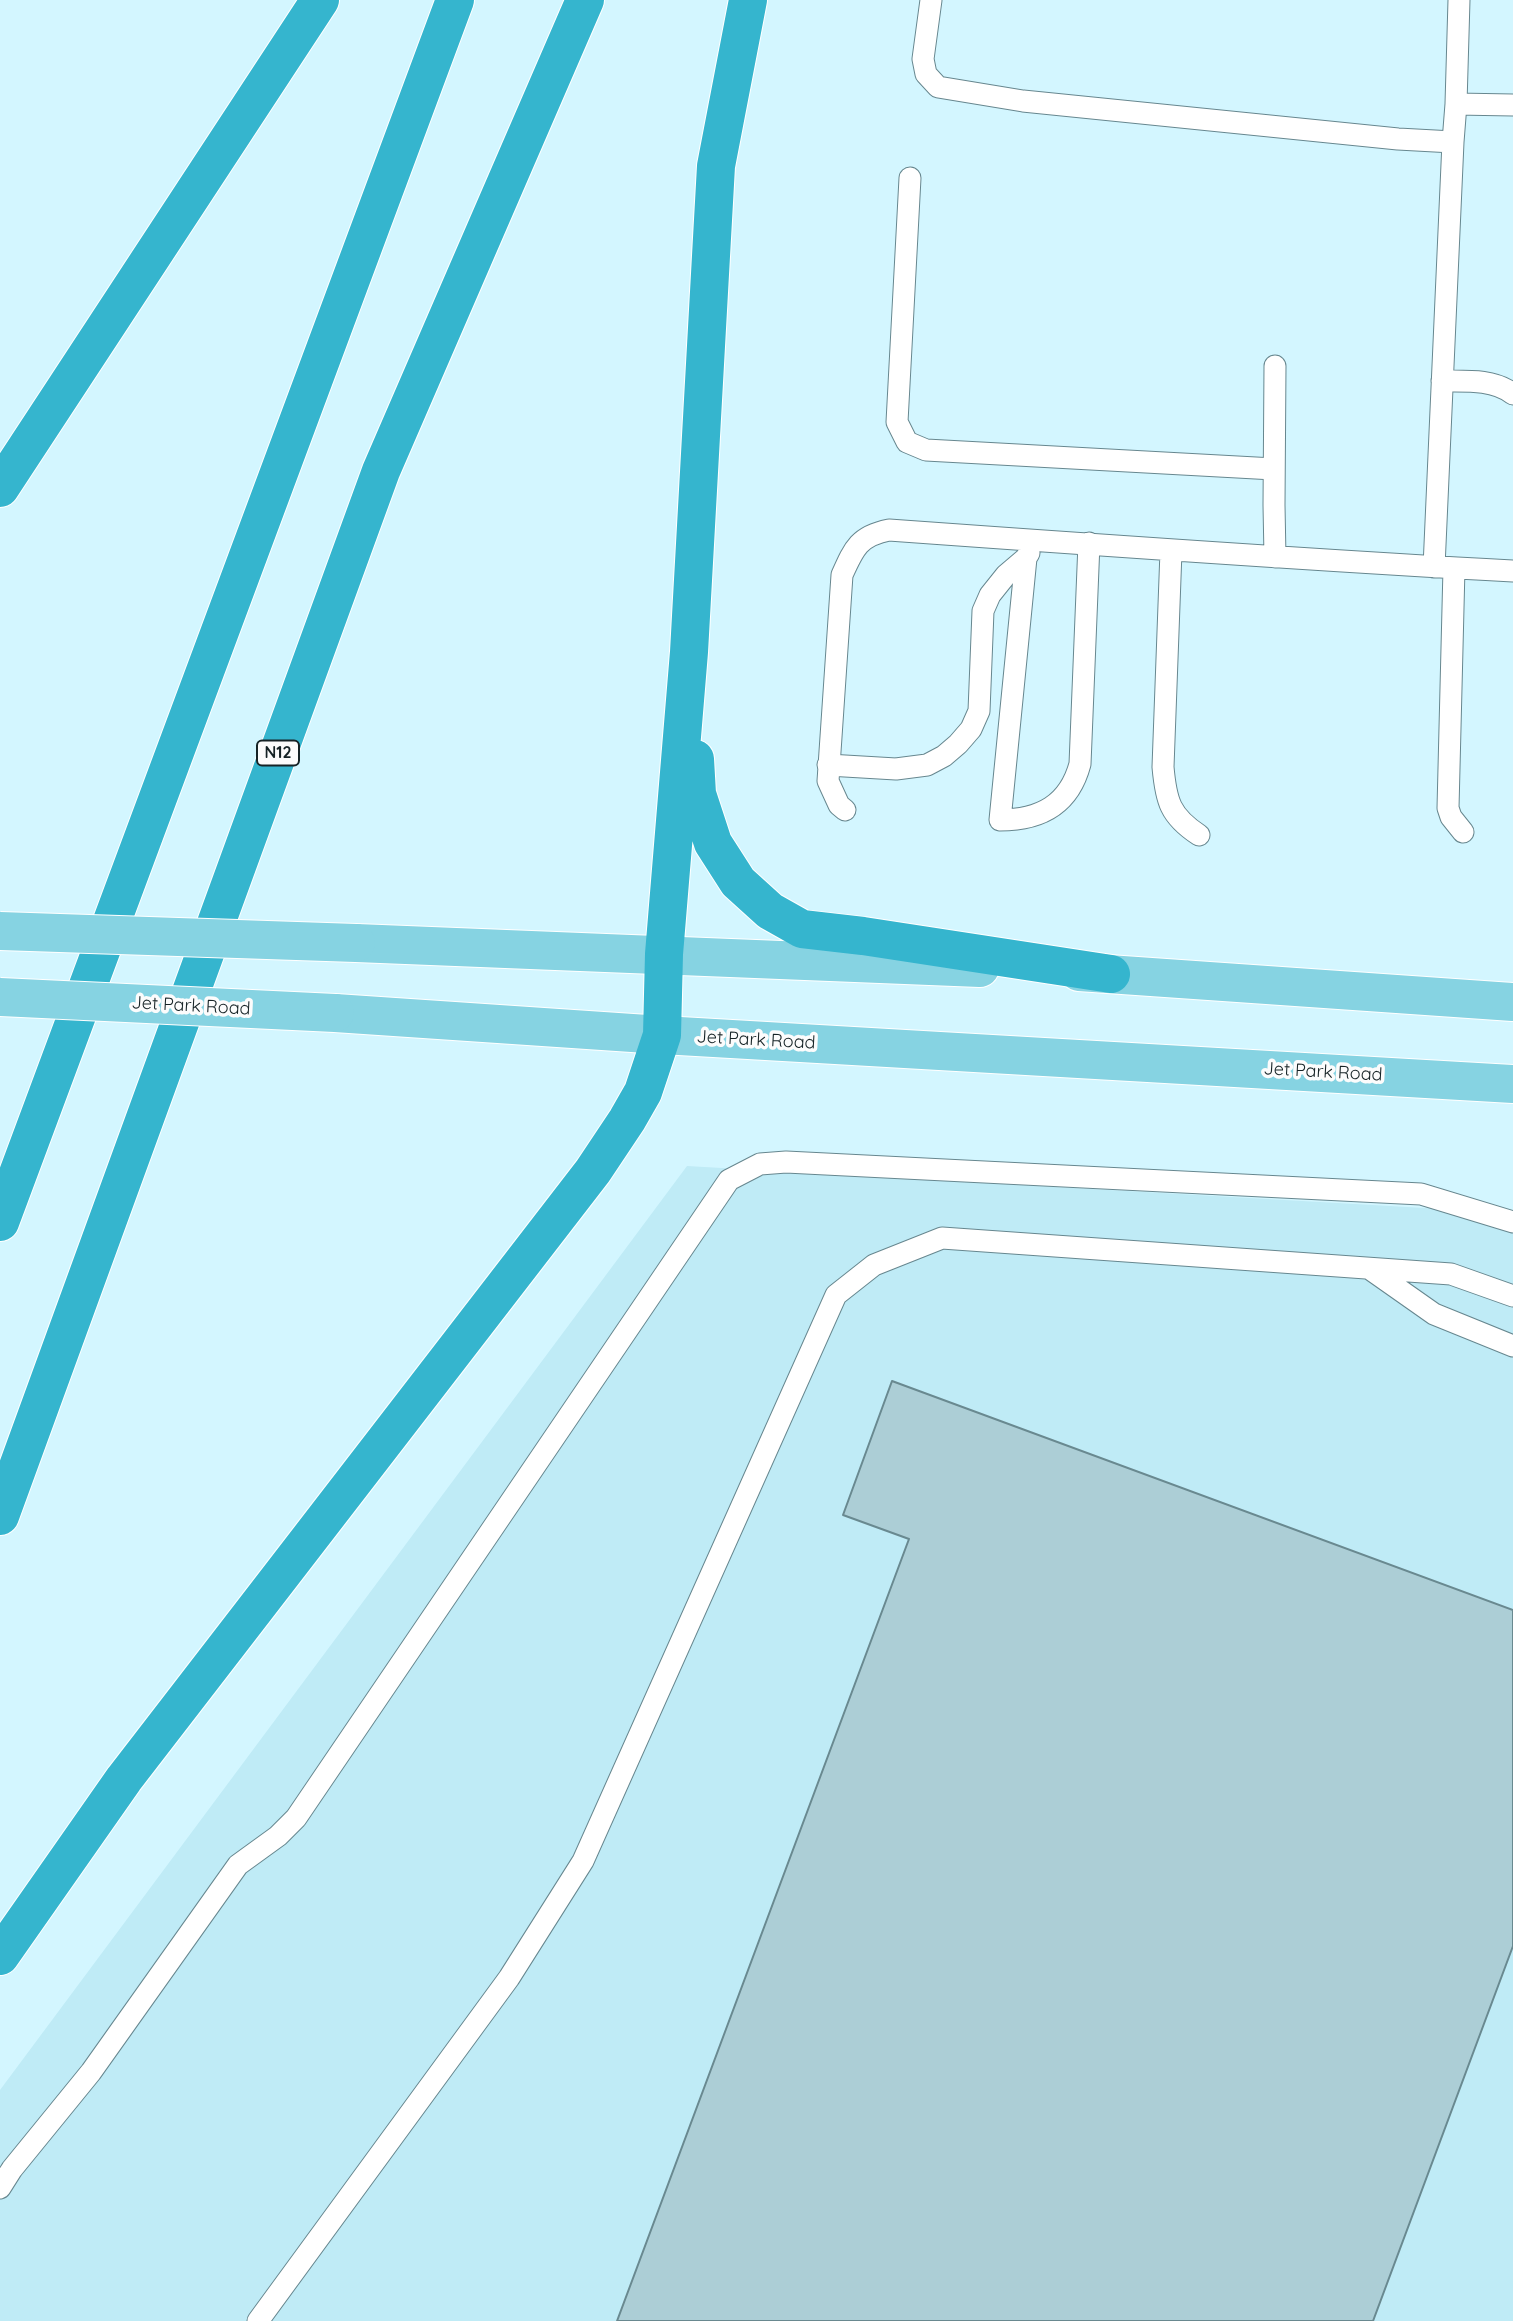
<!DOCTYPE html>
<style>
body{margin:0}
canvas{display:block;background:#d3f6ff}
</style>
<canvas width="1513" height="2321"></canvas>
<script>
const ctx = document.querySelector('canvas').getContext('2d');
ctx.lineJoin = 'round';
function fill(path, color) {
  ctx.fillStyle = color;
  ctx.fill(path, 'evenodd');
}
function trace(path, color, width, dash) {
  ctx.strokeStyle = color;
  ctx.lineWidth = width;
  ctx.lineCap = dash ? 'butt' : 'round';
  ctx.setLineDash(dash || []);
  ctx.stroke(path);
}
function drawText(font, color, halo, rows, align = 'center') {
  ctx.font = font + ' Quicksand,sans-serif';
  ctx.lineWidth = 7;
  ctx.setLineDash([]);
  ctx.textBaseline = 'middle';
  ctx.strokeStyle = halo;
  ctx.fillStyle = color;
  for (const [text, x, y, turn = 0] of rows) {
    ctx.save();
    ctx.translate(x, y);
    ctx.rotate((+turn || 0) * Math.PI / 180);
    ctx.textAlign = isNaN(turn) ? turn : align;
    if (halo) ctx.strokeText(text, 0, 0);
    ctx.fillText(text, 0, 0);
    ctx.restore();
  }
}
const built = new Path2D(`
 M687 1166 1513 1213V2321H0V2090Z`);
const building = new Path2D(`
 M892 1381 1513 1610V1946L1373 2321H617L909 1539 843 1515Z`);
const service = new Path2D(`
 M931 0 923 59 926 74 938 87 1023 101 1398 139 1453 142
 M1456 104 1513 105
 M910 178 897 422 907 442 926 450 1274 469
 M1275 366 1274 505 1275 557
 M1442 381C1466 381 1494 379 1513 394
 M1171 551 1163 767C1166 801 1170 816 1199 835
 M1026 558 1000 820C1040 820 1069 805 1080 764L1089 543
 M1434 567 1453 142 1456 104 1459 0
 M1454 568 1448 808 1451 817 1463 832
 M828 765 896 769 927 765 944 756 958 744 971 729 979 711 983 611 990 595 1006 575 1026 558 1029 553
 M845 810 839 805 828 781 842 575C854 548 859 536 889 530 1097 545 1305 560 1513 571
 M1370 1269 1434 1314 1513 1346
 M0 2188 12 2169 91 2072 238 1865 278 1836 296 1818 729 1180 760 1164 786 1162 1421 1194 1513 1222
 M258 2321 509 1978 583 1861 836 1295 874 1265 942 1238 1451 1274 1513 1296`);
const primary = new Path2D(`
 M356 943 980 968
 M1079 972 1513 1002
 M335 1013 662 1035 1513 1084`);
const motorway = new Path2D(`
 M0 488 320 0
 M695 759 697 794 713 843 738 882 770 911 802 929 863 936 1111 974
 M0 1222 455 0
 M0 1516 381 471 585 0
 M0 1956 124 1779 593 1171 627 1120 643 1092 662 1035 664 954 689 652 716 166 748 0`);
const primaryBridge = new Path2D(`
 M0 931 356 943
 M0 997 335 1013`);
const shields = [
 [278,753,42]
];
const shieldNames = [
 ["N12",278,753]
];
const streetNames = [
 ["Jet Park Road",191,1006,3],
 ["Jet Park Road",756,1040,3],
 ["Jet Park Road",1323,1072,3]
];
fill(built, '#bfebf6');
fill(building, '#acced6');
trace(building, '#698990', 2);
trace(service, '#67878f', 23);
trace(primary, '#fff', 40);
trace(motorway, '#fff', 40);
trace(service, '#fff', 21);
trace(primary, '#86d3e2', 38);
trace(motorway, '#35b5ce', 38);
trace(primaryBridge, '#fff', 40, []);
trace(primaryBridge, '#86d3e2', 38);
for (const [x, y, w] of shields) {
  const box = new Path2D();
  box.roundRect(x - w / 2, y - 12.5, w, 25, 5);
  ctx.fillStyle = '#fcfcfc';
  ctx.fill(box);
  trace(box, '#162326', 2);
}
drawText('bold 16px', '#162326', null, shieldNames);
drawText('18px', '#162326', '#fcfcfc', streetNames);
</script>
